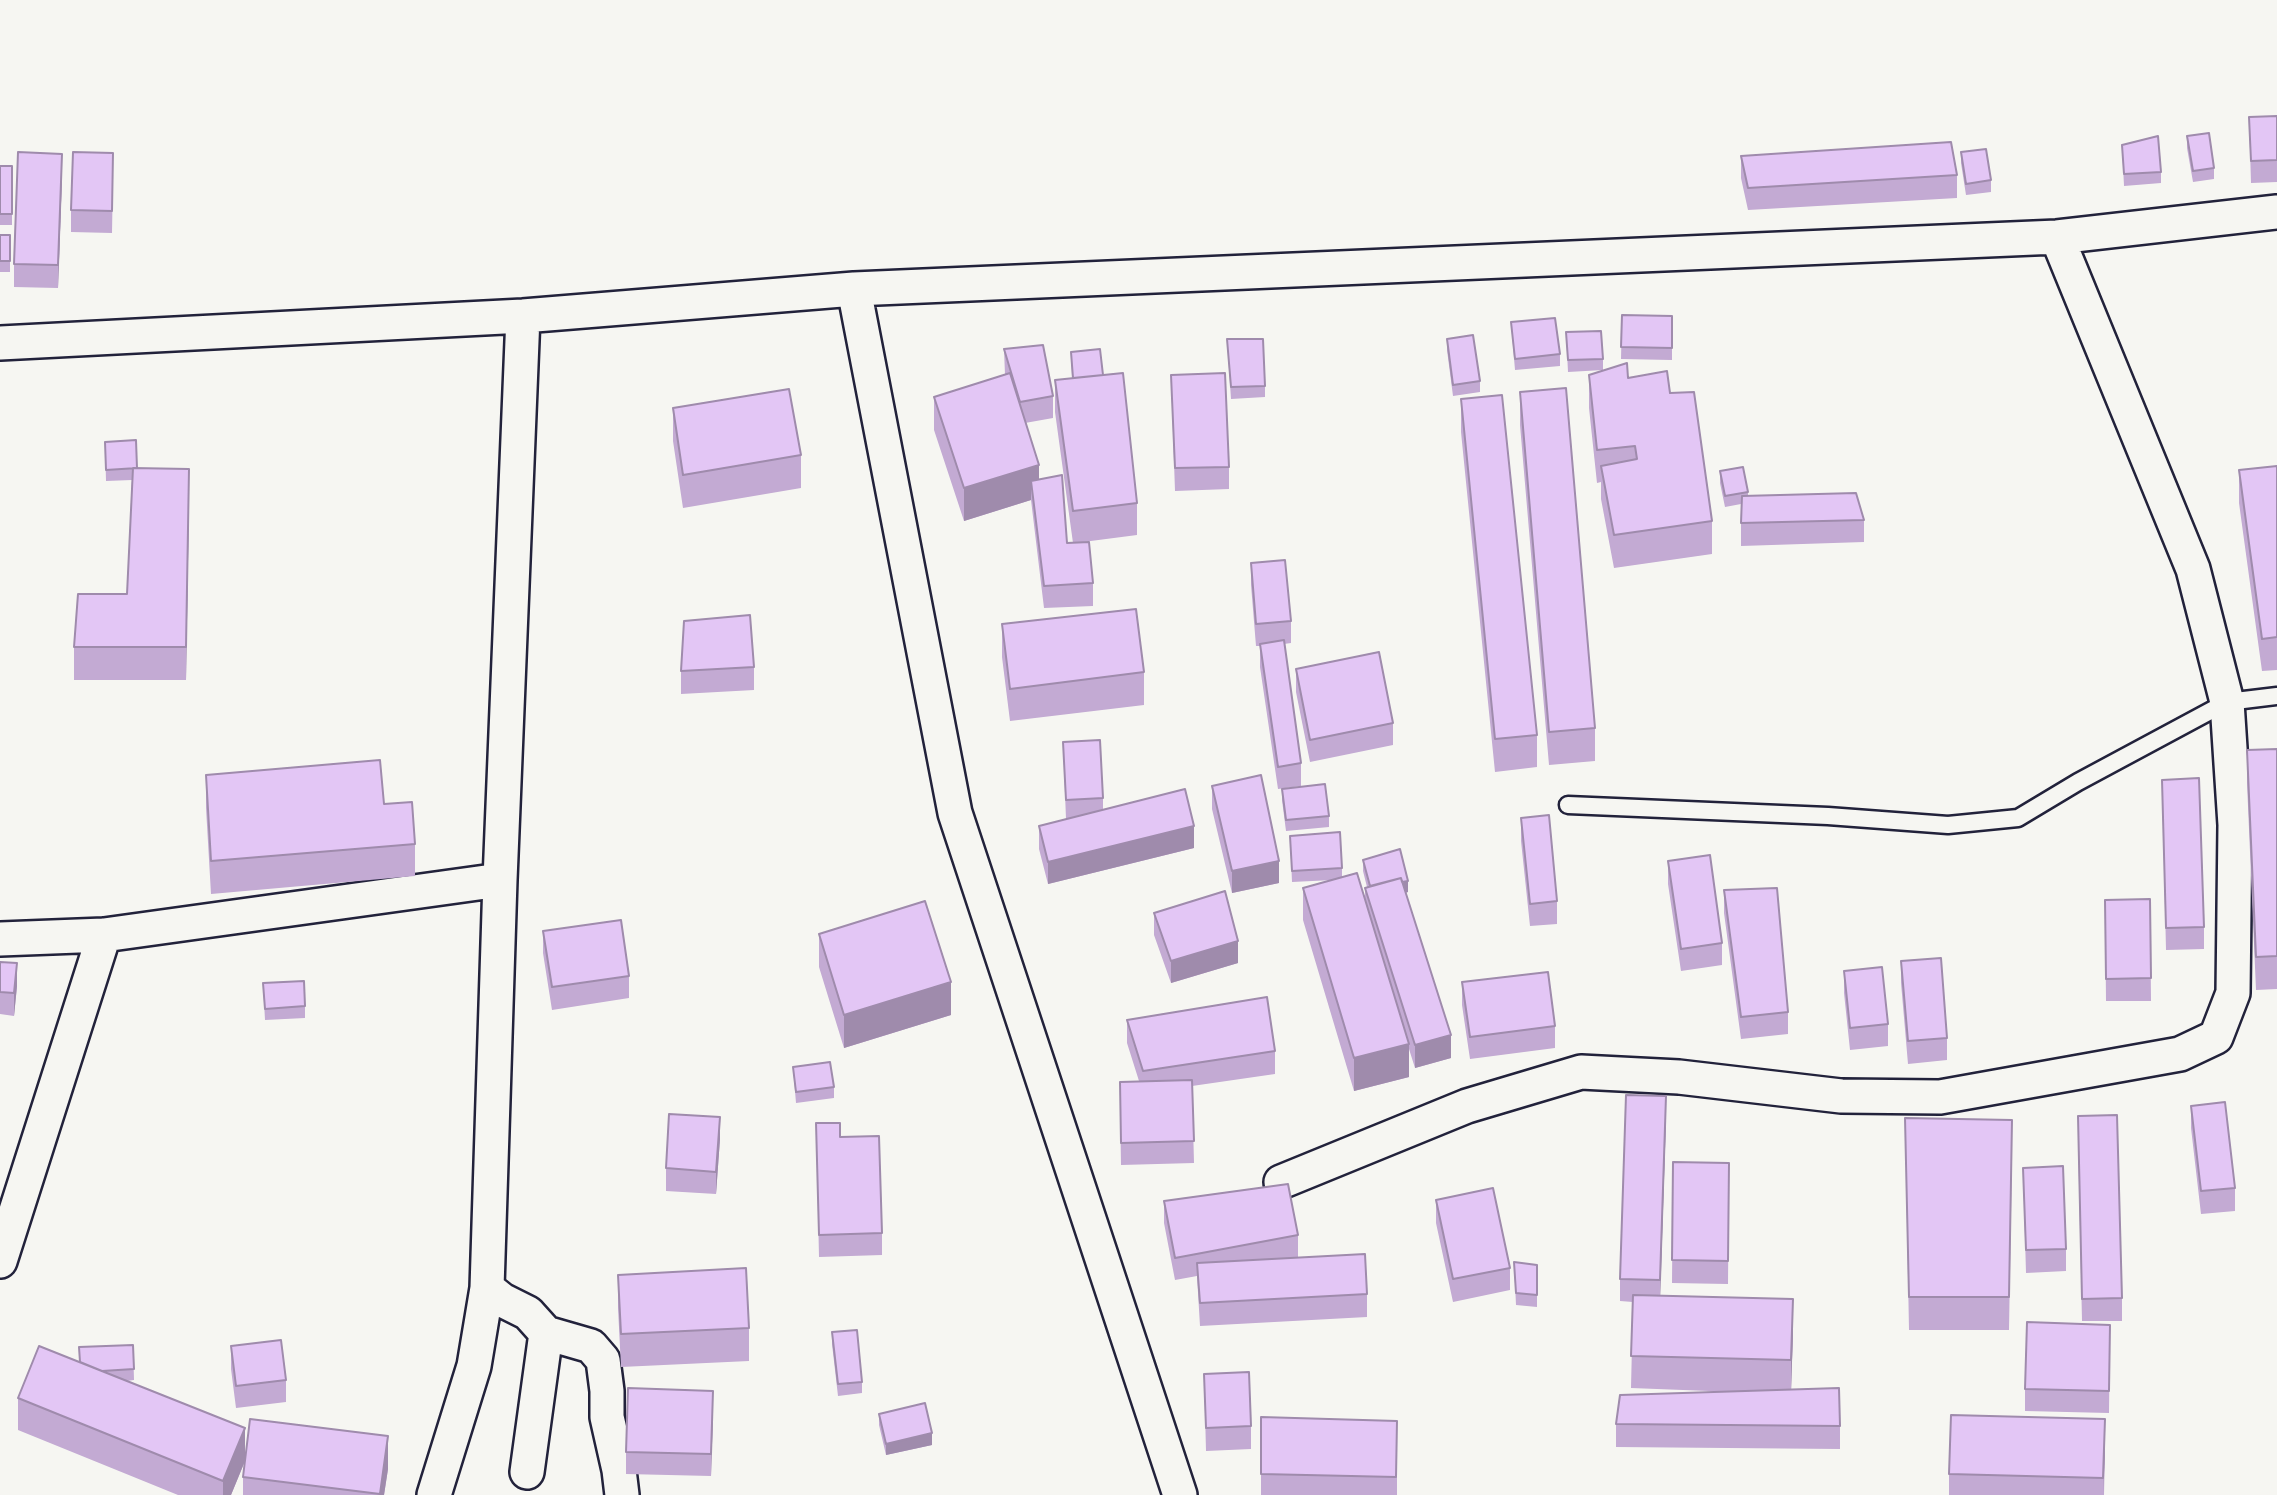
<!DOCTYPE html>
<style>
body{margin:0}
canvas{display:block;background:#f6f6f2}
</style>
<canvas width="2277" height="1495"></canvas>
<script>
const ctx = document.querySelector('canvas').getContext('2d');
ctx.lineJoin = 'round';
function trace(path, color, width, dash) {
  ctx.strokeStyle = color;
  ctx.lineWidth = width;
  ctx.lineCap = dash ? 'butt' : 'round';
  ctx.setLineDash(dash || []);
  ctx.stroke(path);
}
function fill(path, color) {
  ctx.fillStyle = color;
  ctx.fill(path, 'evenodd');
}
const service = new Path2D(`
 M1568 805 1828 816 1948 825 2018 818 2078 782 2227 702 2277 696`);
const minor = new Path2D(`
 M854 289 955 813 1180 1495
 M0 343 523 316 854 289 2057 237 2277 212
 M0 939 104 935 500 880
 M1281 1182 1467 1106 1581 1072 1679 1077 1841 1096 1940 1097 2180 1054 2216 1037 2233 993 2235 825 2227 702 2193 569 2057 237
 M0 1261 104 935
 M487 1288 502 1300 528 1313 546 1333 591 1346 603 1360 607 1391V1417L619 1470 622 1495
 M527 1472 546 1333
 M434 1495 474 1366 487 1288 500 880 523 316`);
const wall = new Path2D(`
 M2277 116V182L2251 183 2249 117Z
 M2187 136 2214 168V179L2193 182 2187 148Z
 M2122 145 2161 172V183L2124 186Z
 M1961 152 1991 180V192L1966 195 1961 163Z
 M1741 156 1957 175V198L1748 210 1741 178Z
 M0 166H12V225H0Z
 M62 176 58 288 14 287V264Z
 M113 176 112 233 71 232V210Z
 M0 235H10V272H0Z
 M1622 315 1672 316V360L1621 359Z
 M1511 322 1560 354V366L1515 370Z
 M1566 332 1603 359V370L1568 372Z
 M1227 339 1265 386V397L1231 399Z
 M1447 339 1480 381V392L1453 396 1447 350Z
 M1004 349 1053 396V418L1025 423 1039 479 1067 543H1073L1055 412V380L1072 378 1071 352 1103 375 1137 503V535L1083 542 1093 583V606L1044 608 1031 500 964 521 934 430V397L1005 375Z
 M1171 375 1229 467V489L1175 491Z
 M1589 375 1628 378 1670 393 1712 521V554L1614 568 1601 499V482L1597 483 1589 408Z
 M1520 392 1595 728V761L1549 765 1520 425Z
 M1461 399 1537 735V767L1495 772 1461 432Z
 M673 408 801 455V488L683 508 673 441Z
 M105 442 137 468 189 502 186 680H74V647L127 594 132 480 106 481Z
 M2277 466V670L2262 671 2239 503V470Z
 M1720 471 1748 492V496L1864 520V542L1741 546V504L1725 507 1720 483Z
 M1251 563 1291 621V643L1284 644 1301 763V786L1278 789 1260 667V646H1256L1251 585Z
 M1002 624 1144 672V705L1010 721 1002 657Z
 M754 667V690L681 694V671Z
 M1296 669 1393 723V745L1310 762 1296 692Z
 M1063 742 1103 798V810L1194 848 1048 884 1039 849V826L1066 819Z
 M2277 749V989L2256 990 2247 783V750Z
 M206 775 384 804 415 844V876L211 894 206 808Z
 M2162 780 2204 927V949L2166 950Z
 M1212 786 1279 883 1232 893 1212 809Z
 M1282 789 1329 816V827L1286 831 1282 800Z
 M1521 818 1557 901V924L1530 926 1521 841Z
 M1290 836 1342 868V877L1365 898V888L1367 887 1363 871V860L1408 892 1405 893 1451 1058 1415 1068 1409 1049V1077L1354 1091 1303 920V888L1333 880 1292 882Z
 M1668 861 1722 943V965L1681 971 1668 884Z
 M1724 890 1788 1012V1034L1741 1039 1724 913Z
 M2150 899 2151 1001H2106L2105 900Z
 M1154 913 1238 963 1171 983 1154 935Z
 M543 931 629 976V998L552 1010 543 953Z
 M819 934 951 1015 844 1048 819 967Z
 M1901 961 1947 1038V1060L1908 1064 1901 983Z
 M0 962 17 986 14 1016 0 1014Z
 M1844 971 1888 1024V1046L1850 1050 1844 993Z
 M1462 982 1555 1026V1048L1470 1059 1462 1005Z
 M263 983 305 1006V1018L265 1020Z
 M1127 1020 1275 1051V1074L1192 1086 1194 1163 1121 1165 1120 1104 1139 1081 1127 1043Z
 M793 1067 834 1087V1098L796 1103Z
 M2191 1106 2235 1188V1211L2201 1214 2191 1128Z
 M1905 1118 2012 1153 2009 1330H1909Z
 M1666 1119 1660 1295 1793 1332 1791 1390 1840 1426V1449L1616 1447V1424L1735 1392 1631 1388 1633 1302 1620 1301V1279Z
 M816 1123 882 1233V1255L819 1257Z
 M720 1139 716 1194 666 1191V1168Z
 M2078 1139 2122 1298V1321H2082Z
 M1673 1162 1729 1163 1728 1284 1672 1283Z
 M2023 1168 2066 1249V1271L2026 1273Z
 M1436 1200 1510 1268V1290L1453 1302 1436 1223Z
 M1164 1201 1298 1235V1257L1367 1294V1317L1200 1326 1197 1276 1175 1280 1164 1223Z
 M1514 1262 1537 1265V1307L1516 1305Z
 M618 1275 749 1328V1361L621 1367 618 1308Z
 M2110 1325 2109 1413 2025 1411V1389Z
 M832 1332 862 1382V1393L838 1396 832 1344Z
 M133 1345 134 1380 127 1381 245 1460 388 1469 384 1495H243V1477L245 1461 231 1495H178L18 1430V1398L80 1362 79 1347Z
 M231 1346 286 1380V1402L236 1408 231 1369Z
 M1204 1374 1251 1426V1449L1206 1451Z
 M713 1413 711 1476 626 1474V1452Z
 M879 1414 932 1445 886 1455 879 1425Z
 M1261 1417 1397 1421V1495H1261Z
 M2105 1451 2104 1495H1949V1474Z`);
const shadedWall = new Path2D(`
 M62 154V176L58 288V265Z
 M1039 465V498L1031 481V500L964 521V488Z
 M189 469V502L186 680V647Z
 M1194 826V848L1048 884V862Z
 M1279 861V883L1232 893V871Z
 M1408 881V892L1371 902V891Z
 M1238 941V963L1171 983V961Z
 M17 963V986L14 1016V993Z
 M951 982V1015L844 1048V1015Z
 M1451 1035V1058L1415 1068V1045Z
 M1409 1044V1077L1354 1091V1058Z
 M1666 1096V1119L1660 1303V1280Z
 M720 1117V1139L716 1194V1172Z
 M1793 1299V1332L1791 1393V1360Z
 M713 1391V1413L711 1476V1454Z
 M2105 1419V1451L2103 1495Z
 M245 1428V1461L231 1495H223V1481Z
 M932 1433V1445L886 1455V1444Z
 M388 1436V1469L384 1495H380Z`);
const building = new Path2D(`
 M2277 116V160L2251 161 2249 117Z
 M2209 133 2214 168 2193 171 2187 136Z
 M2158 136 2161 172 2124 174 2122 145Z
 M1951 142 1957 175 1748 188 1741 156Z
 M1986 149 1991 180 1966 184 1961 152Z
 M18 152 62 154 58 265 14 264Z
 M73 152 113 153 112 211 71 210Z
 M0 166H12V214H0Z
 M0 235H10V261H0Z
 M1622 315 1672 316V348L1621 347Z
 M1555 318 1560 354 1515 359 1511 322Z
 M1601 331 1603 359 1568 360 1566 332Z
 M1473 335 1480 381 1453 385 1447 339Z
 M1227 339H1263L1265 386 1231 387Z
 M1043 345 1053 396 1020 402 1004 349Z
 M1100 349 1103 375 1073 378 1071 352Z
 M1627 363 1628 378 1667 371 1670 393 1694 392 1712 521 1614 535 1601 466 1637 459 1635 446 1597 450 1589 375Z
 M1010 373 1039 465 964 488 934 397Z
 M1123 373 1137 503 1073 511 1055 380Z
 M1225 373 1229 467 1175 468 1171 375Z
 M1566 388 1595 728 1549 732 1520 392Z
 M789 389 801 455 683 475 673 408Z
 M1502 395 1537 735 1495 739 1461 399Z
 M136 440 137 468 106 470 105 442Z
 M2277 466V637L2262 639 2239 470Z
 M1743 467 1748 492 1725 496 1720 471Z
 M133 468 189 469 186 647H74L78 594H127Z
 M1062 475 1067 543 1089 542 1093 583 1044 586 1031 481Z
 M1856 493 1864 520 1741 523 1742 496Z
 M1285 560 1291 621 1256 624 1251 563Z
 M1136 609 1144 672 1010 689 1002 624Z
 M750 615 754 667 681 671 684 621Z
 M1284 640 1301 763 1278 767 1260 644Z
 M1379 652 1393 723 1310 740 1296 669Z
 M1100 740 1103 798 1066 800 1063 742Z
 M2277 749V956L2256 957 2247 750Z
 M380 760 384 804 412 802 415 844 211 861 206 775Z
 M1261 775 1279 861 1232 871 1212 786Z
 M2199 778 2204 927 2166 928 2162 780Z
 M1325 784 1329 816 1286 820 1282 789Z
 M1185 789 1194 826 1048 862 1039 826Z
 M1549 815 1557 901 1530 904 1521 818Z
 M1340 832 1342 868 1292 871 1290 836Z
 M1400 849 1408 881 1402 882 1401 878 1370 886 1363 860Z
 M1710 855 1722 943 1681 949 1668 861Z
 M1357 873 1409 1044 1354 1058 1303 888Z
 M1401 878 1451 1035 1415 1045 1365 888Z
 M1777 888 1788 1012 1741 1017 1724 890Z
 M1225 891 1238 941 1171 961 1154 913Z
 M2150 899 2151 978 2106 979 2105 900Z
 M925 901 951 982 844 1015 819 934Z
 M621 920 629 976 552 987 543 931Z
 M1941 958 1947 1038 1908 1041 1901 961Z
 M0 962 17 963 14 993 0 992Z
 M1882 967 1888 1024 1850 1028 1844 971Z
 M1548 972 1555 1026 1470 1037 1462 982Z
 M304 981 305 1006 265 1009 263 983Z
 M1267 997 1275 1051 1143 1071 1127 1020Z
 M830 1062 834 1087 796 1092 793 1067Z
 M1192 1080 1194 1141 1121 1143 1120 1082Z
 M1626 1095 1666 1096 1660 1280 1620 1279Z
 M2225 1102 2235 1188 2201 1191 2191 1106Z
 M669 1114 720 1117 716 1172 666 1168Z
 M2117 1115 2122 1298 2082 1299 2078 1116Z
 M1905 1118 2012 1120 2009 1297H1909Z
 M816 1123H840V1137L879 1136 882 1233 819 1235Z
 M1673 1162 1729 1163 1728 1261 1672 1260Z
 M2063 1166 2066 1249 2026 1250 2023 1168Z
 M1288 1184 1298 1235 1175 1258 1164 1201Z
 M1493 1188 1510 1268 1453 1279 1436 1200Z
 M1365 1254 1367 1294 1200 1303 1197 1263Z
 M1514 1262 1537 1265V1295L1516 1293Z
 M746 1268 749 1328 621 1334 618 1275Z
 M1633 1295 1793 1299 1791 1360 1631 1356Z
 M2027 1322 2110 1325 2109 1391 2025 1389Z
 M857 1330 862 1382 838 1384 832 1332Z
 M281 1340 286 1380 236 1386 231 1346Z
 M133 1345 134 1369 102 1371 80 1362 79 1347Z
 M39 1346 245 1428 223 1481 18 1398Z
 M1249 1372 1251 1426 1206 1428 1204 1374Z
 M628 1388 713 1391 711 1454 626 1452Z
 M1839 1388 1840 1426 1616 1424 1620 1395Z
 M925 1403 932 1433 886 1444 879 1414Z
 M1951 1415 2105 1419 2103 1478 1949 1474Z
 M1261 1417 1397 1421 1396 1477 1261 1474Z
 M250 1419 388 1436 380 1494 243 1477Z`);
trace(service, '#22223b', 21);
trace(minor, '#22223b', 38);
trace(service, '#f6f6f2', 16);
trace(minor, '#f6f6f2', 33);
fill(wall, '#c3aad3');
fill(shadedWall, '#9f8bac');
fill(building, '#e3c6f5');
trace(building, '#9f8bac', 2);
</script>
